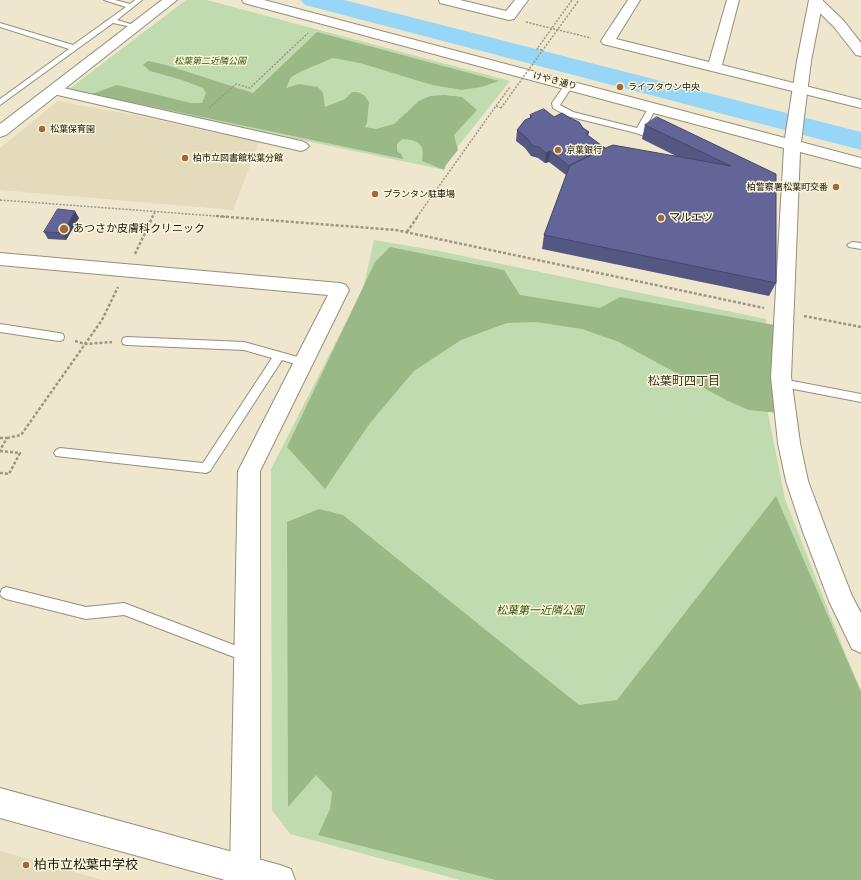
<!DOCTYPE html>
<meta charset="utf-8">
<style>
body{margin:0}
canvas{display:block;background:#eee7ce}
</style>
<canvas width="861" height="880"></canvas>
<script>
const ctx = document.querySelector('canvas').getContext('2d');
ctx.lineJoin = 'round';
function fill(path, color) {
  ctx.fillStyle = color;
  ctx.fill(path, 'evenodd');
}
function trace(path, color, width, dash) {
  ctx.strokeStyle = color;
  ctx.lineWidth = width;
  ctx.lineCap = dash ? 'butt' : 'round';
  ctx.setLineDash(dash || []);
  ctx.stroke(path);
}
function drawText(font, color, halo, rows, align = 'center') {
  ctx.font = font + ' "IBM Plex Serif","Noto Sans JP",serif';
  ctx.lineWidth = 3;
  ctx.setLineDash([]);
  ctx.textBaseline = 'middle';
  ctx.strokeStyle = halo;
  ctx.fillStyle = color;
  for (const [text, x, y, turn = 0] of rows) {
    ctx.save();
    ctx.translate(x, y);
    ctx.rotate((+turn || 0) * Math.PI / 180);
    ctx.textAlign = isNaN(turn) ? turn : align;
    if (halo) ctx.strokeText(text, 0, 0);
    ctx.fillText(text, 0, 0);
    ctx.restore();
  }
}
const built = new Path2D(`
 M58 101 143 117 259 142 233 210 0 190V148Z
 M0 851 103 880H0Z`);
const green = new Path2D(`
 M186 0H207L510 81 440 169 72 92 69 89Z
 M374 240 439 251 766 319 763 388 785 499 847 658 861 690V880H460L290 834 272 810 271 469 363 289Z`);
const forest = new Path2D(`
 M317 32 499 81 481 87 462 90 432 85 360 63 333 58 302 71 291 77 286 88 299 84 318 87 323 93 325 107 345 99 352 92H358L365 96 369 102 367 123 365 127 376 129 394 124 419 101 430 96 445 95 462 97 477 110 454 135 458 150 446 165 444 170 422 161C425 143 418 140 402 139L397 144V151L402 155 403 159 92 94 117 85 191 103H202L206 93 203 88 182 80 150 71 143 65 148 61 166 65 253 93Z
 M390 247 504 270 520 295 600 308 620 297 775 325 778 413 749 410 728 401 619 342 582 329 536 322 507 323 461 340 414 371 370 423 325 489 287 447 375 262Z
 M776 496 861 692V880H496L318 835 330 809 332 792 316 775 288 807 287 522 319 509 343 515 579 705 617 700Z`);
const river = new Path2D(`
 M301 0H344L861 132V150L305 5Z`);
const pathFar1 = new Path2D(`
 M526 22 591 38
 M542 50 537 49 572 0
 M496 106 510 87
 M209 108 236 84 250 88 308 33
 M0 200 229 217
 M152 217 155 212
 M417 217 496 106 501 108`);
const path = new Path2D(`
 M216 216 396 230 764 308
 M407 232 418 216
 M135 254 153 216
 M804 316 861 327
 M75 341 85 344 112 342
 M0 438H7L0 450
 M7 438 21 435 102 320 118 287
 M0 451 20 453 9 474 1 473 0 475`);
const service = new Path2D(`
 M104 0H115L130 4 135 0H142L117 20 137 26V28L113 23 0 105V99L69 49 0 27V23L73 45 126 7Z
 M566 83H572L573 85 560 105 573 112 637 128 650 105H656L657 107 644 130 660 138 656 140 636 133 567 116 553 108 552 103Z
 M852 242 861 243V249L849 247 847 245Z
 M0 324 59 333 63 334 64 337 63 340 59 341 0 332Z
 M127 337 244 342 305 359 309 360 310 363 309 366 305 367 282 360 210 471 206 473 56 456 54 453 56 450 60 448 203 463 272 358 244 350 127 345 123 344 122 341 123 338Z
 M782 379 861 394V402L778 386 777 383 778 380Z
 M6 587 86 607 124 603 247 650 252 651 254 656 252 661 247 662 124 615 86 619 6 599 2 597 0 594 2 589Z`);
const minor = new Path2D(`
 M439 0H460L506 11 515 0H528L514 19 509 20 440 3Z
 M628 0H640L616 39 709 62 727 0H739L722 65 861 100V108L603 44 601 41Z
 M810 0H822L844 21 861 43V56L856 55 834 27 811 4Z
 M54 86 301 141 306 143 309 146 306 149 301 151 49 93 47 90 49 87Z
 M0 253 340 283 346 285 349 290 260 471V870L256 880H226L230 870 238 471 328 295 0 265Z`);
const tertiary = new Path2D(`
 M162 0H177L6 135 0 137V124Z
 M242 0H264L785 138 797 61 809 0H823L811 61 801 142 861 158V168L800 152 791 377 800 443 808 481 827 532 852 596 861 613V653L852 649 829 601 803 532 786 481 778 443 771 377 784 148 244 3Z
 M0 788 280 865 291 869 295 880H225L0 818Z`);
const pathBridge = new Path2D(`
 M501 108 579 0`);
const wall = new Path2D(`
 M530 115 554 117 583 128 589 132 588 136 605 148 678 157 642 139 645 125 776 174V283L769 296 542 249 544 235 566 175 549 162 545 163 538 158 531 156 525 148 516 141 517 130 530 118Z
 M79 218 66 240 48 239 44 232Z`);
const shadedWall = new Path2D(`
 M550 151 549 162 545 163 546 153Z
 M75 211 79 218 66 240 63 233Z`);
const building = new Path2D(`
 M544 109 554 117 562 113 570 118 579 122 583 128 589 132 586 134 605 148 569 166 550 151 546 153 539 147 533 146 527 138 517 130 525 120 532 117 530 115Z
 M657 117 776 174V283L544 235 570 165 608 147 613 145 731 166 645 125Z
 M58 209 75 211 63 233 44 232Z`);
const markers = [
 [620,87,4,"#a7682f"],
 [42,129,4,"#a7682f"],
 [558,150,4,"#a7682f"],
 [185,158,4,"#a7682f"],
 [836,187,4,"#a7682f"],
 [375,194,4,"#a7682f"],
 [661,218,4,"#a7682f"],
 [64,229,5,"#a7682f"],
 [26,865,4,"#a7682f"]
];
const farParknames = [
 ["松葉第二近隣公園",210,61]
];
const farStreetnames = [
 ["けやき通り",555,81,15]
];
const farPoinames = [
 ["ライフタウン中央",628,87],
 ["松葉保育園",50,129],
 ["京葉銀行",566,150],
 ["柏市立図書館松葉分館",193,158],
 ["柏警察署松葉町交番",828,187,"right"],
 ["プランタン駐車場",383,194]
];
const poiNames = [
 ["マルエツ",669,218],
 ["あつさか皮膚科クリニック",73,229]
];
const parkNames = [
 ["松葉第一近隣公園",540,611]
];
const neighbourhoodNames = [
 ["松葉町四丁目",684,382]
];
const nearPoinames = [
 ["柏市立松葉中学校",34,865]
];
fill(built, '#e3dbbb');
fill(green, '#c1dbb0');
fill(forest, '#9bb986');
fill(river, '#97d6f7');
trace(service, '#958f78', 2);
trace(minor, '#958f78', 2);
trace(tertiary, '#958f78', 2);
trace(pathFar1, '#9c9784', 1.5, [2, 1.5]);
trace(path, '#9c9784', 2.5, [3, 2]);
fill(service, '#fff');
fill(minor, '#fff');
fill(tertiary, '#fff');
trace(pathBridge, '#9c9784', 1.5, [2, 1.5]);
fill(wall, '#555783');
fill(shadedWall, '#45476a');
fill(building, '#636598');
trace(building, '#45476a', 1);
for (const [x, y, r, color] of markers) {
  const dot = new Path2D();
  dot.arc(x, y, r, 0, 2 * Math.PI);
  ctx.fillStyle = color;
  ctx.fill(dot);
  trace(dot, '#fbf5db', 1.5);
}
drawText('italic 9px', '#325609', '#fbf5db', farParknames);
drawText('9px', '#15130a', '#fbf5db', farStreetnames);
drawText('9px', '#15130a', '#fbf5db', farPoinames, 'left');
drawText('11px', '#15130a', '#fbf5db', poiNames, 'left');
drawText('italic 11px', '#325609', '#fbf5db', parkNames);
drawText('12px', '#3a3420', '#fbf5db', neighbourhoodNames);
drawText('13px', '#15130a', '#fbf5db', nearPoinames, 'left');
</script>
